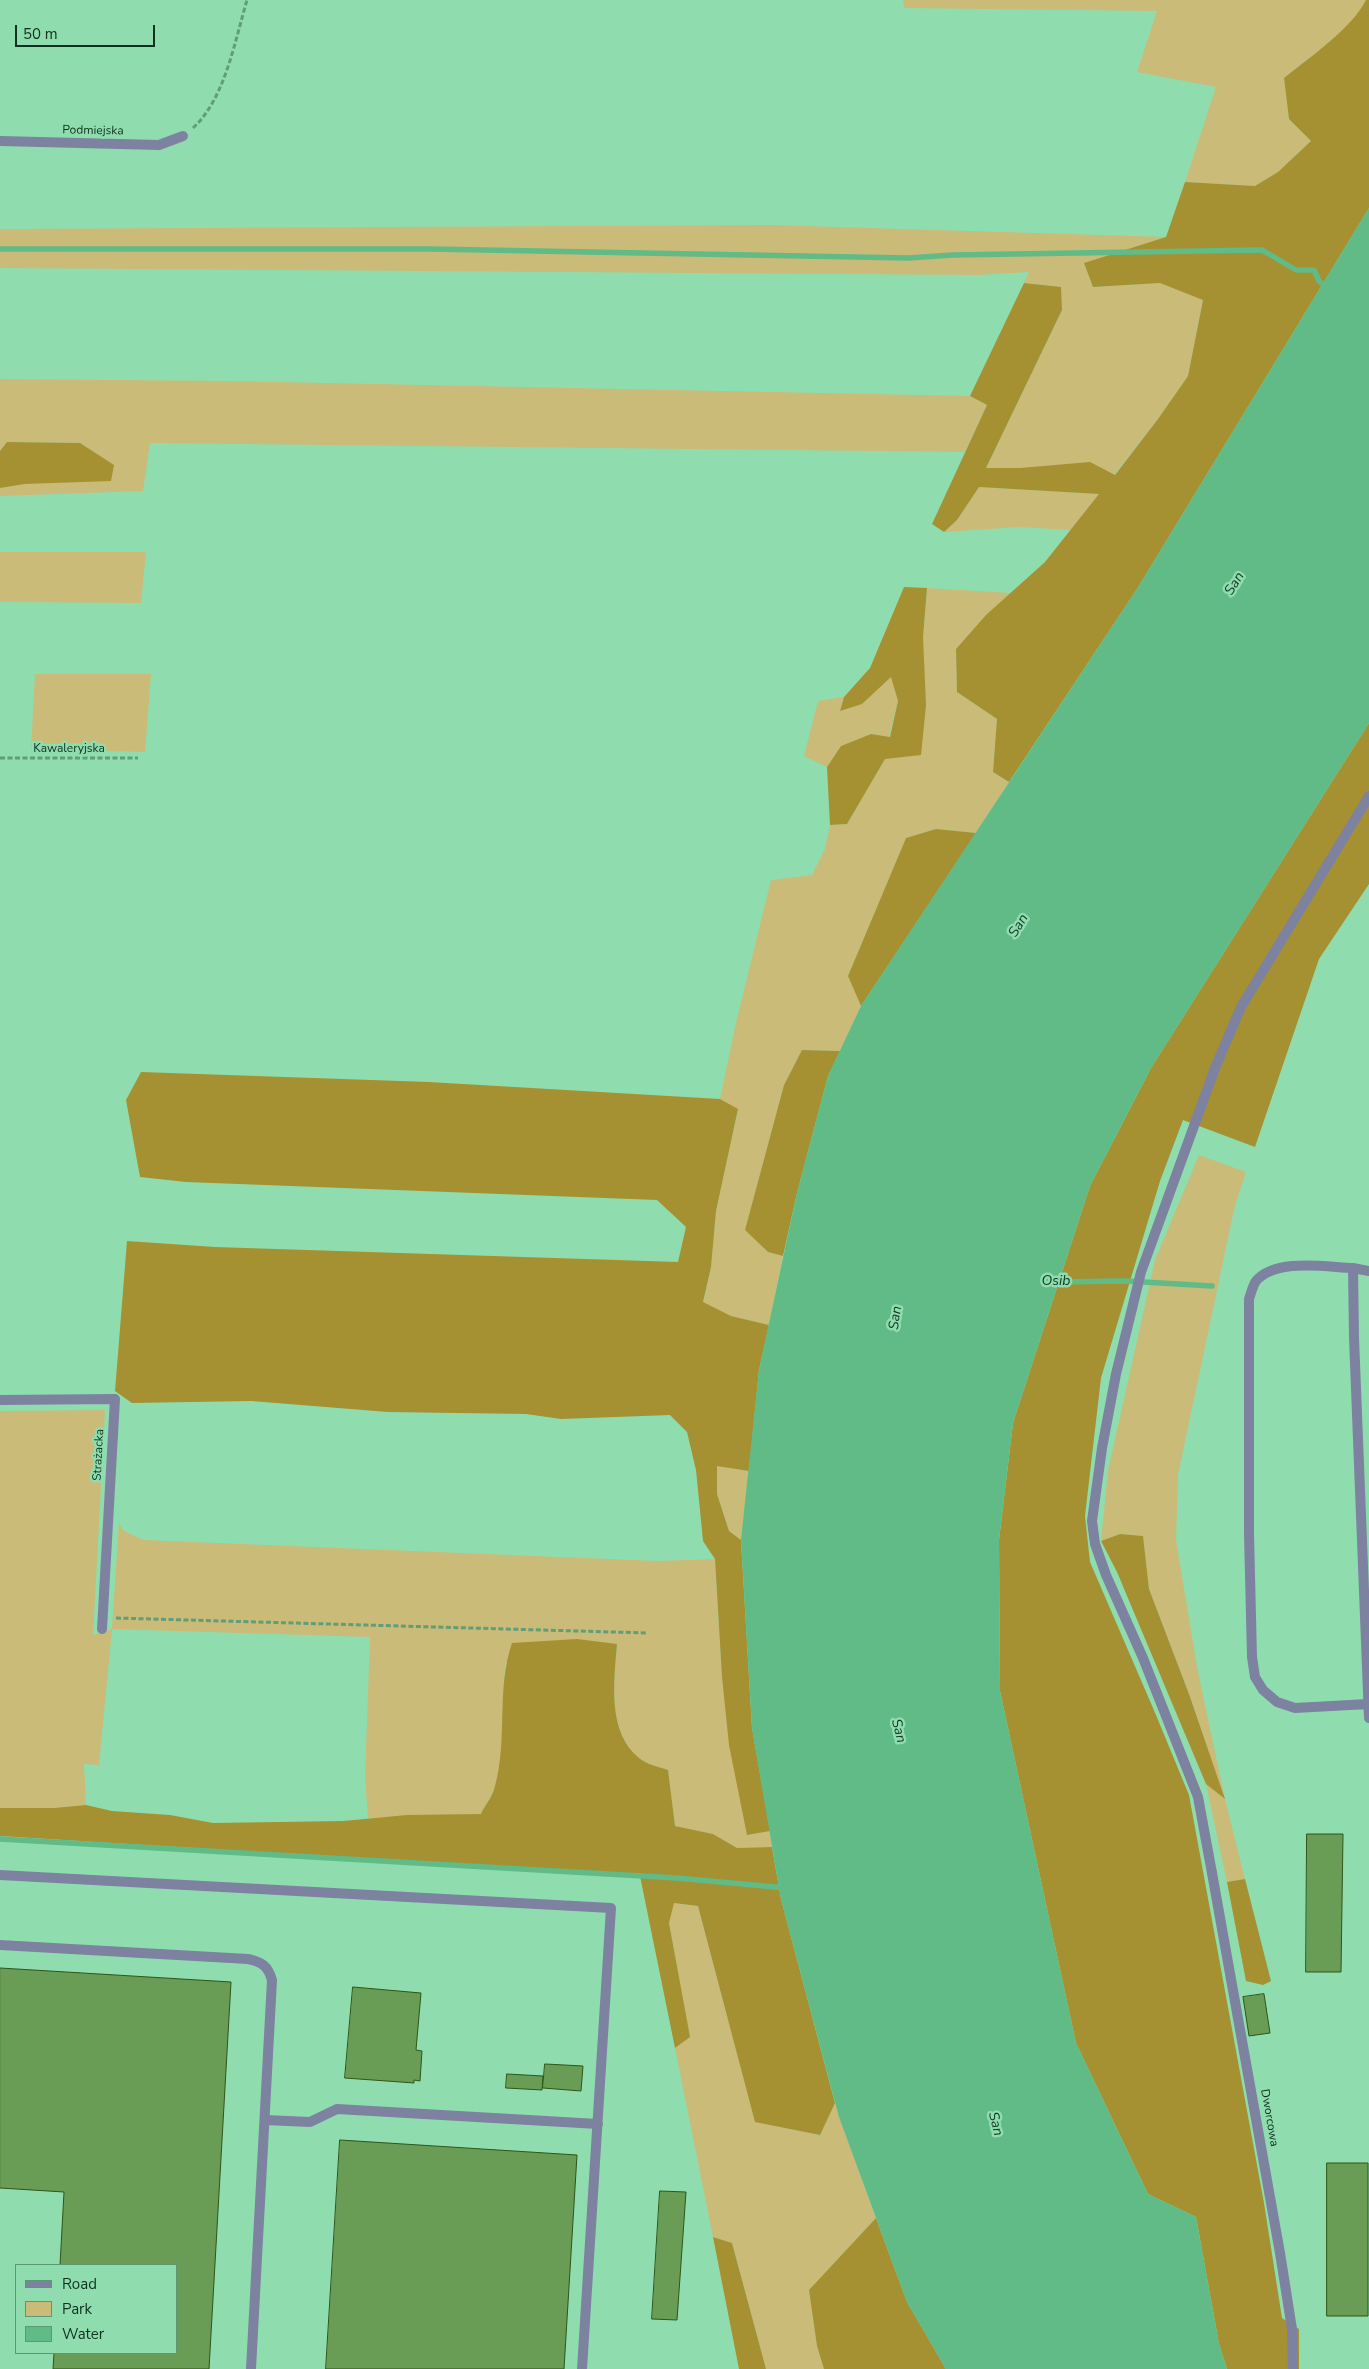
<!DOCTYPE html>
<meta charset="utf-8">
<style>
body{margin:0}
#map{position:relative;width:1369px;height:2369px;overflow:hidden;background:#8fddae;font-family:"Nunito Sans",sans-serif}
canvas{display:block}
.legend{position:absolute;left:15px;top:2264px;width:162px;height:90px;box-sizing:border-box;background:#8fddae;border:1px solid #5c9875;margin:0;padding:6px 9px;list-style:none;font-size:15px;color:#10311f}
.legend li{display:flex;align-items:center;gap:10px;height:25px}
.legend b{width:25px;border:1px solid #5c9875}
.scale{position:absolute;left:15px;top:25px;width:140px;height:22px;box-sizing:border-box;border:2px solid #10311f;border-top:0;padding-left:6px;font-size:15px;line-height:18px;white-space:nowrap;color:#10311f;-webkit-text-stroke:4px #8fddae;paint-order:stroke}
</style>
<div id="map">
<canvas width="1369" height="2369"></canvas>
<ul class="legend">
<li><b style="height:6px;background:#7d82a0"></b>Road</li>
<li><b style="height:14px;background:#cabb79"></b>Park</li>
<li><b style="height:14px;background:#60bb87"></b>Water</li>
</ul>
<div class="scale">50 m</div>
</div>
<script>
const ctx = document.querySelector('canvas').getContext('2d');
ctx.lineJoin = 'round';
function fill(path, color) {
  ctx.fillStyle = color;
  ctx.fill(path, 'evenodd');
}
function trace(path, color, width, dash) {
  ctx.strokeStyle = color;
  ctx.lineWidth = width;
  ctx.lineCap = dash ? 'butt' : 'round';
  ctx.setLineDash(dash || []);
  ctx.stroke(path);
}
function drawText(font, color, halo, rows, align = 'center') {
  ctx.font = font + ' "Nunito Sans",sans-serif';
  ctx.lineWidth = 5;
  ctx.setLineDash([]);
  ctx.textBaseline = 'middle';
  ctx.strokeStyle = halo;
  ctx.fillStyle = color;
  for (const [text, x, y, turn = 0] of rows) {
    ctx.save();
    ctx.translate(x, y);
    ctx.rotate((+turn || 0) * Math.PI / 180);
    ctx.textAlign = isNaN(turn) ? turn : align;
    if (halo) ctx.strokeText(text, 0, 0);
    ctx.fillText(text, 0, 0);
    ctx.restore();
  }
}
const green = new Path2D(`
 M903 0H1366C1352 28 1309 58 1284 78L1289 119 1311 141 1278 172 1255 186 1185 182 1216 87 1137 72 1157 11 904 8Z
 M772 225 1166 237 1084 263 1093 287 1160 283 1203 299 1188 376 1158 419 1114 475 1020 468H986L1062 310 1061 287 1024 283 1029 272 978 275 0 268V229Z
 M0 379 227 381 970 396 987 405 965 452 150 443 143 491 0 496V488L25 484 58 483 80 443 7 442 0 451Z
 M979 487 1099 494 1071 530 1019 527 944 532 957 520Z
 M0 552H146L141 603 0 602Z
 M927 588 1011 593 986 615 956 649 957 692 997 719 993 772 1009 782 976 833 936 829 906 838 848 976 861 1006 840 1051 802 1050 784 1085 745 1230 768 1252 783 1256 769 1325 731 1316 703 1303 711 1267 716 1211 738 1110 720 1099 735 1027 771 880 812 875 825 849 830 825 847 824 885 759 923 637Z
 M35 674H151L145 752 31 749Z
 M891 676 898 701 889 737 871 734 841 746 827 767 804 756 818 701 844 697 840 710Z
 M1199 1155 1246 1172 1235 1205 1178 1475 1176 1540 1197 1667 1225 1799 1245 1879 1227 1882 1206 1784 1224 1798 1189 1694 1149 1589 1143 1536 1120 1534 1101 1541 1108 1471 1155 1260Z
 M105 1410 93 1635 112 1629 119 1523 124 1531 144 1540 657 1561 715 1559 722 1677 747 1835 770 1831 772 1847 737 1848 713 1834 675 1826 668 1770C659 1767 647 1764 639 1758 607 1732 614 1682 617 1645L505 1663 502 1754 495 1788 481 1814 368 1818 365 1776 370 1637 112 1629 99 1765 84 1764 86 1805 54 1808H0V1411Z
 M717 1465 749 1471 741 1540 729 1531 717 1494Z
 M673 1903 698 1906 755 2121 819 2135 835 2103 876 2218 809 2290 817 2346 824 2369H766L732 2243 713 2237 675 2048 689 2037 669 1923Z`);
const forest = new Path2D(`
 M1366 0H1369V208L1137 589 1009 782 993 772 997 719 957 692 956 649 986 615 1045 562 1099 494 979 487 957 520 944 532 932 524 987 405 970 396 1024 283 1061 287 1062 310 986 468H1020L1090 462 1115 475 1158 419 1188 376 1203 300 1160 283 1093 287 1084 263 1166 237 1185 182 1255 186 1278 172 1311 141 1289 119 1284 78C1309 58 1352 28 1366 0Z
 M7 442 80 443 114 465 111 481 25 484 0 488V451Z
 M904 587 927 588 923 637 926 705 921 755 885 759 847 824 830 825 827 767 841 746 871 734 890 737 898 701 891 677 862 704 840 711 844 697 870 668Z
 M1369 723V884L1319 959 1255 1147 1183 1120 1160 1181 1101 1378 1085 1516 1090 1562 1156 1715 1189 1795 1264 2203 1282 2318 1299 2329V2369H1227L1219 2344 1196 2217 1148 2194 1076 2043 1000 1691 999 1540 1013 1423 1090 1186 1151 1068Z
 M936 829 976 833 861 1006 848 976 906 838Z
 M802 1050 840 1051 828 1076 797 1193 783 1256 768 1252 745 1230 784 1085Z
 M141 1072 429 1082 720 1099 738 1109 716 1211 711 1267 703 1302 731 1316 769 1325 759 1370 749 1471 717 1466V1494L729 1531 741 1540 752 1728 770 1831 747 1835 729 1745 722 1677 715 1559 703 1541 696 1470 687 1432 670 1415 561 1419 526 1414 388 1412 251 1401 132 1403 115 1391 127 1241 215 1247 678 1262 686 1227 657 1200 186 1182 140 1177 126 1100Z
 M1120 1534 1143 1536 1149 1589 1189 1694 1225 1799 1206 1784 1117 1572 1101 1541Z
 M577 1639 617 1644C614 1682 607 1732 639 1758 646 1764 659 1767 668 1770L675 1826 713 1834 737 1848 772 1847 781 1899 835 2103 820 2135 755 2122 698 1906 674 1903 669 1923 690 2037 675 2048 640 1876 0 1836V1808H54L86 1805 112 1811 170 1815 213 1823 343 1821 407 1815 481 1814C485 1805 493 1796 495 1786 508 1739 496 1689 512 1643Z
 M1245 1879 1271 1981 1263 1985 1246 1981 1227 1882Z
 M876 2218 907 2302 946 2369H824L817 2346 809 2290Z
 M713 2237 732 2243 766 2369H739Z`);
const water = new Path2D(`
 M1369 208V723L1151 1068 1090 1186 1013 1423 999 1540 1000 1691 1076 2043 1148 2194 1196 2217 1219 2344 1227 2369H946L907 2302 839 2117 781 1899 752 1728 741 1540 759 1370 797 1193 828 1076 861 1006 1137 589Z`);
const stream = new Path2D(`
 M0 249H430L908 258 953 255 1262 250 1296 270H1314L1319 281 1328 289
 M1052 1282 1126 1281 1212 1286
 M0 1839 677 1878 786 1888`);
const building = new Path2D(`
 M1307 1834H1343L1341 1972H1306Z
 M0 1968 231 1982 209 2369H53L54 2353H176V2265H60L64 2192 0 2188Z
 M353 1987 421 1993 416 2050 422 2051 420 2081 414 2080V2083L345 2078Z
 M1264 1994 1270 2033 1249 2036 1243 1997Z
 M545 2064 583 2066 581 2091 543 2088Z
 M507 2074 543 2076 542 2090 506 2088Z
 M340 2140 577 2155 564 2369H326Z
 M1327 2163H1368V2316H1327Z
 M660 2191 686 2192 677 2320 652 2319Z`);
const path = new Path2D(`
 M193 128C225 99 235 40 247 0
 M0 758H138
 M116 1618 648 1633`);
const service = new Path2D(`
 M1353 1268C1325 1267 1276 1258 1256 1281 1253 1285 1251 1293 1249 1299V1534L1252 1657 1255 1677 1263 1690 1277 1702 1295 1708 1368 1704
 M1369 1271 1353 1268 1354 1338 1369 1718
 M1212 1873 1198 1797 1143 1658 1106 1575 1095 1544 1092 1521 1102 1448 1116 1374 1141 1272 1215 1068 1241 1007 1369 796
 M0 1875 611 1908 582 2369
 M0 1945 248 1959C262 1962 268 1966 272 1980L251 2369
 M265 2120 310 2122 337 2109 598 2124`);
const minor = new Path2D(`
 M0 141 159 145 183 136
 M0 1400 115 1399 102 1629
 M1212 1873 1280 2253 1292 2329 1293 2369`);
const streetNames = [
 ["Podmiejska",93,131,1],
 ["Kawaleryjska",69,749],
 ["Strażacka",99,1455,-87],
 ["Dworcowa",1269,2118,80]
];
const waterNames = [
 ["San",1235,584,-58],
 ["San",1019,926,-58],
 ["Osib",1056,1282],
 ["San",896,1318,-82],
 ["San",898,1731,76],
 ["San",995,2124,76]
];
fill(green, '#cabb79');
fill(forest, '#a59131');
fill(water, '#60bb87');
trace(stream, '#60bb87', 5.5);
fill(building, '#699c54');
trace(building, '#2d5619', 1);
trace(path, '#609d79', 3, [5, 2.5]);
trace(service, '#7d82a0', 10);
trace(minor, '#7d82a0', 10);
drawText('12px', '#10311f', '#8fddae', streetNames);
drawText('italic 14px', '#0f3622', '#8fddae', waterNames);
</script>
